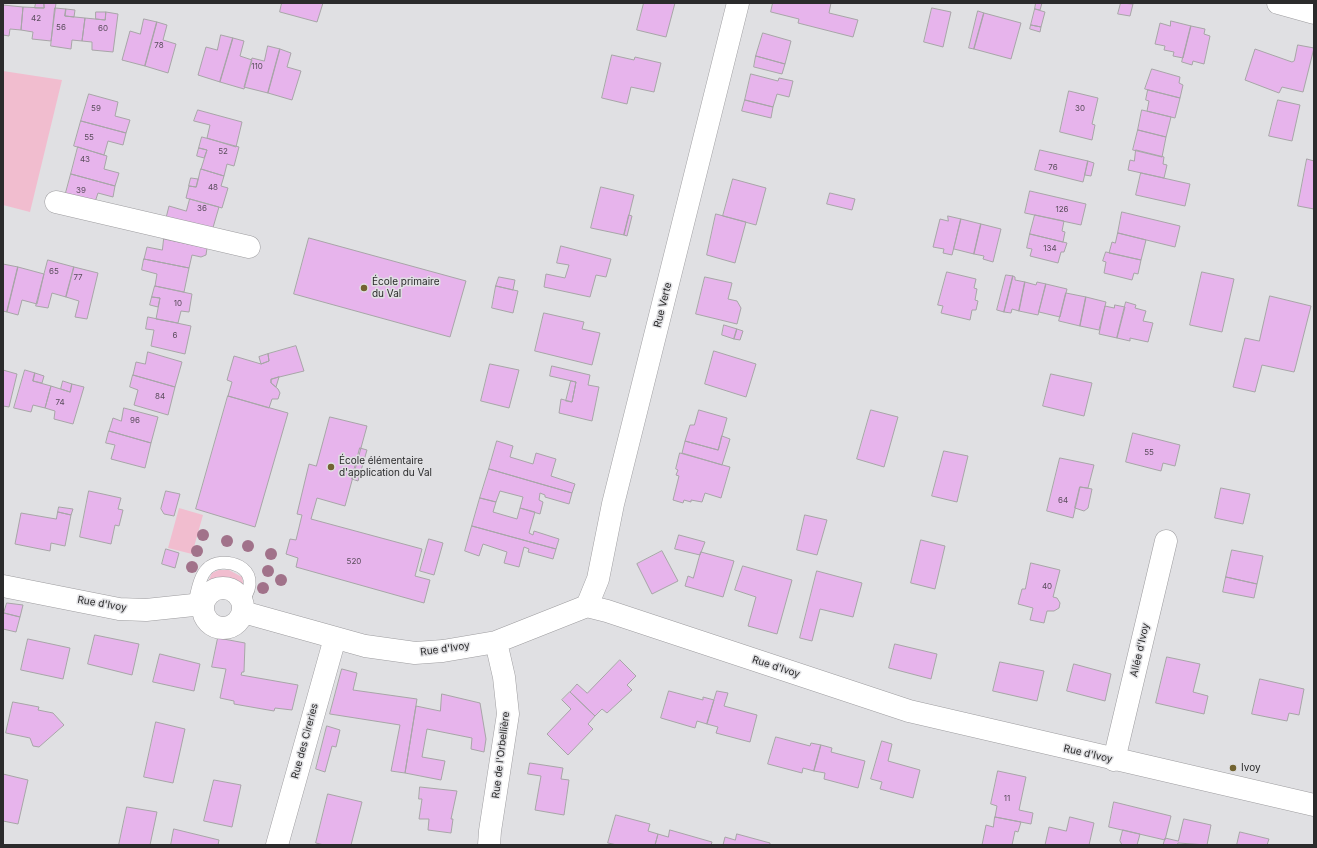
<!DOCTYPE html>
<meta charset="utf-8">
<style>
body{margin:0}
#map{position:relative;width:1317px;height:848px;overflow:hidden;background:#e0e0e3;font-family:Inter,sans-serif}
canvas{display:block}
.frame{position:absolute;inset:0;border:4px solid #2b2b2c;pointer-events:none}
</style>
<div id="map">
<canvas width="1317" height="848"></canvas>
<div class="frame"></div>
</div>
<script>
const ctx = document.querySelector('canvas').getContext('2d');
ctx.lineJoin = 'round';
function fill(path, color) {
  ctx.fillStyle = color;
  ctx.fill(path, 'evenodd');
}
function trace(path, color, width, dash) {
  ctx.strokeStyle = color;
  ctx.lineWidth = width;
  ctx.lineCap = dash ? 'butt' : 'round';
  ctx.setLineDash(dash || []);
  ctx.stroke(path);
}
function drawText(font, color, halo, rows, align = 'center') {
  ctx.font = font + ' Inter,sans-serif';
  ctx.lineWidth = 3;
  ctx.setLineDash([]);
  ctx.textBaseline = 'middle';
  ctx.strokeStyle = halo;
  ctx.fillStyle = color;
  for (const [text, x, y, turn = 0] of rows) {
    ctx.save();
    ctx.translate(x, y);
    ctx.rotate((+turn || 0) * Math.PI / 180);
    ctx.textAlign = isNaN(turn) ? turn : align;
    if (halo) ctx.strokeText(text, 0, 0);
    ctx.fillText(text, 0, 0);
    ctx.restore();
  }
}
const green = new Path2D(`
 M3 71 62 80 30 212 3 205Z
 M179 508 203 515 192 554 168 548Z
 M219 570H229L242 577 244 589 234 585 208 582 212 573Z`);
const building = new Path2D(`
 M36 3H44V8H35Z
 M44 3H56L51 41 32 39 33 32 21 30 23 7 44 8Z
 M282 3H323L317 22 280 12Z
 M644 3H675L666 37 637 30Z
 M773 3H831L829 13 858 20 853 37 798 23 799 19 771 12Z
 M1036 3H1042L1040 10 1035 9Z
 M1121 3 1133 4 1130 16 1118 14Z
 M3 5 23 7 21 30 10 29 9 36 3 35Z
 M55 8 66 9 65 16 85 18 82 41 72 40 71 49 51 46Z
 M932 8 951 12 943 47 924 42Z
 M66 9 75 10 74 17 65 16Z
 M1035 9 1045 12 1041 27 1031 25Z
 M978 11 984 13 974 49 969 48Z
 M96 12H106L105 20 96 19Z
 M106 12 118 14 113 52 92 50V42L82 41 85 18 105 20Z
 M984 13 1021 23 1011 59 974 49Z
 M144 19 157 22 145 66 122 60 130 31 140 34Z
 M1171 21 1191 26 1183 58 1173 56 1174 52 1164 50 1165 46 1155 44 1160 23 1170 26Z
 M157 22 167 25 163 40 176 44 168 73 145 66Z
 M1031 25 1041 27 1040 32 1030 29Z
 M1191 26 1205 29 1204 34 1210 36 1204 64 1193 61 1192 65 1182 62Z
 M763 33 791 41 785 64 756 56Z
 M221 35 233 38 220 82 198 75 206 47 217 50Z
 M233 38 244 41 240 56 252 60 244 89 220 82Z
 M1298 45 1314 48 1303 92 1282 87 1279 93 1245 80 1255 49 1292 62 1294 61Z
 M268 46 280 49 268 93 244 87 252 58 264 61Z
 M280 49 291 53 287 67 301 71 292 100 268 93Z
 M612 55 634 60 635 57 661 63 654 92 631 87 627 104 602 98Z
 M756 56 785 64 782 74 754 67Z
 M1152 69 1180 77 1179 83 1183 85 1180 98 1145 89Z
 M751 74 778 81 779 78 793 81 789 97 777 94 773 107 745 100Z
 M1148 90 1180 98 1175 118 1147 111 1149 101 1146 100Z
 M1069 91 1098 98 1092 124 1095 125 1092 140 1060 132Z
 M89 94 118 102 115 116 130 120 126 133 81 121Z
 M745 100 773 107 771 118 742 111Z
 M1278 100 1300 105 1292 141 1269 136Z
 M198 110 242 122 236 147 207 138 210 125 194 121Z
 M1142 110 1171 117 1166 137 1138 130Z
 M81 121 126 133 123 145 108 141 104 155 74 146Z
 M1138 130 1166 137 1162 157 1133 150Z
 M202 137 239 147 234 166 227 164 224 176 201 169 207 150 199 148Z
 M78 147 107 156 104 169 119 173 115 186 71 174Z
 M199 148 207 150 204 158 197 156Z
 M1040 150 1088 161 1083 182 1035 170Z
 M1136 150 1164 157 1163 164 1167 165 1164 178 1128 170 1130 160 1134 161Z
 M1307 159 1314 161V209L1298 206Z
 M1088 161 1094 163 1091 176 1085 175Z
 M201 169 224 176 221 186 228 188 222 208 186 198 189 186 196 187Z
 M1141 173 1190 184 1185 206 1136 195Z
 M71 174 115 186 113 197 98 193 93 208 64 200Z
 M191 178 198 179 196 187 189 186Z
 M733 179 766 188 756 225 723 216Z
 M601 187 634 195 624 235 591 228Z
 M1030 191 1086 204 1081 225 1025 213Z
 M830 193 855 199 852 210 827 204Z
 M190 199 219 207 212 231 166 218 169 206 186 211Z
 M1122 212 1180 226 1175 247 1118 233Z
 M716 214 746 222 735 263 707 255Z
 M629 215 632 216 627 236 624 235Z
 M1035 215 1064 221 1062 231 1065 232 1063 242 1030 234Z
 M948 216 961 219 952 255 943 253 944 249 933 247 940 219 948 221Z
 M961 219 981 224 974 254 954 249Z
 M981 224 1001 229 993 262 983 259 984 256 974 254Z
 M1118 233 1146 240 1141 260 1109 253 1112 242 1115 243Z
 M1030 234 1067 243 1064 252H1061L1058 263 1030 256 1032 249 1027 248Z
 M309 238 466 281 450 337 294 294Z
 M164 239 207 248 206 255 201 257 192 255 189 268 144 259 147 247 162 250Z
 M561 246 611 259 606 277 596 275 590 297 544 287 546 274 565 278 569 265 557 263Z
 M1106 252 1141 260 1138 274 1134 273 1132 280 1104 273 1106 262 1103 261Z
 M144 259 189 268 184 292 155 286 157 274 142 270Z
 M48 260 74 267 66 297 52 293 48 308 36 306Z
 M3 264 18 267 7 312 3 311Z
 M18 267 44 274 37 304 22 300 18 315 7 312Z
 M74 267 98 273 87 319 75 317 79 301 66 297Z
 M947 272 976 279 974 288 977 289 975 300 978 301 976 310H972L970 320 941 313 943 306 938 305Z
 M1202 272 1234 279 1222 332 1190 325Z
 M1006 275 1013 276 1004 312 997 310Z
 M1013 276 1015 277V280L1025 282 1019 311 1012 309 1011 313 1004 312Z
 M499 277 515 280 513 290 496 286Z
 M705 277 732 283 728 299 737 301 741 308 737 324 696 314Z
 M1025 282 1036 285 1037 282 1046 284 1038 315 1019 311Z
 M1046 284 1067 289 1060 317 1039 312Z
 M155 286 192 294 189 312 181 311 178 323 156 319 160 298 152 297Z
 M496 286 518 291 513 313 492 308Z
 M1066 293 1086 297 1080 326 1059 321Z
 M1270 296 1311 306 1295 369 1294 372 1262 365 1255 392 1233 387 1245 338 1259 341Z
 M152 297 160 298 158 307 150 305Z
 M1086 297 1106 302 1099 330 1080 326Z
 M1126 302 1136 305 1135 308 1146 311 1143 321 1153 323 1148 342 1130 338V341L1117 338Z
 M1115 305 1125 307 1117 338 1099 334 1105 306 1114 308Z
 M544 313 584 322 582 329 600 333 592 365 535 351Z
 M148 317 191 326 185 354 151 346 154 330 146 329Z
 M724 325 737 329 734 339 722 335Z
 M737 329 743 331 740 340 734 339Z
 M296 346 304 371 271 379V383L278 389 280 393 278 399H272L269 408 228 396 232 382 227 380 234 356 261 364 269 361 268 354Z
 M714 351 756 364 746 397 705 384Z
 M148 352 182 362 175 387 133 375 136 362 145 364Z
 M268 354 269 361 261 364 259 357Z
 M490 364 519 370 509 408 481 401Z
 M552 366 590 375 588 385 599 387 592 421 559 413 561 399 572 402 576 382 550 376Z
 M3 370 17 374 9 407 3 406Z
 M25 370 35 373 33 381 51 386 45 408 33 405 31 412 14 408Z
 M35 373 44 376 42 383 33 381Z
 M1051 374 1092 383 1084 416 1043 406Z
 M133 375 175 387 168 415 134 405 138 390 130 387Z
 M279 377 276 387 271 383V380Z
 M63 381 72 384 70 392 61 389Z
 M571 381 576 382 572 402 566 401Z
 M72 384 84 387 73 424 54 419 55 411 45 408 51 386 70 392Z
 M228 396 288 413 255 527 196 509Z
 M124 408 158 417 151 443 109 431 113 418 121 421Z
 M699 410 727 418 718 450 685 441 690 425H694Z
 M871 410 898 417 884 467 857 459Z
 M330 417 367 426 345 506 317 498 311 519 422 549 415 576 430 580 424 603 296 567 298 558 286 554 290 539 296 540 302 515 297 514 309 464 316 466Z
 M109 431 151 443 145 468 111 459 115 445 106 443Z
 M1133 433 1180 445 1175 466 1163 463 1161 471 1126 462Z
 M722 436 730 439 722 465 682 453 685 441 718 450Z
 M497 441 513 446 510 457 533 464 536 453 556 459 551 476 575 484 572 493 489 469Z
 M360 448 367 450 358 481 352 479Z
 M944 451 968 456 957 502 932 496Z
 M680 453 730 467 721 498 705 493 702 502 691 500V502L684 500 683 503 673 500 679 476 676 475 678 470 676 469Z
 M1060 458 1094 465 1088 488 1080 487 1073 518 1047 511Z
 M489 469 572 493 569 504 545 497V495L540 493 539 500 543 502 540 514 520 508 523 497 500 491 496 502 480 498Z
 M1080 487 1092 489 1088 508 1084 511 1075 508Z
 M1221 488 1250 494 1243 524 1215 518Z
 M89 491 121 498 118 509 123 510 119 526 115 525 111 544 80 537Z
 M166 491 180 494 174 516 164 514 161 509Z
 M480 498 496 502 493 512 517 519 520 508 535 512 529 533 533 535 534 531 559 539 556 549 472 526Z
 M59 507 73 509 71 515 58 512Z
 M58 512 71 515 65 546 51 543 50 551 15 544 21 513 56 519Z
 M805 515 827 520 817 555 797 550Z
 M472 526 556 549 553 559 528 552 529 549 524 547 519 567 504 563 507 552 483 544 479 556 465 551Z
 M679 535 705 542 700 555 675 549Z
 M429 539 443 543 434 575 420 571Z
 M921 540 945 546 935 589 911 583Z
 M166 549 179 553 175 568 162 564Z
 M1232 550 1263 556 1257 584 1226 577Z
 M662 551 678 581 652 594 637 564Z
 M701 552 734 561 723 597 685 586 688 576 693 578Z
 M1031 563 1060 570 1053 597 1057 598 1060 603 1059 608 1054 611H1047L1044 623 1030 620 1033 608 1018 604 1022 589H1025Z
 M743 566 792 580 777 634 748 626 756 597 735 590Z
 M817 571 862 583 853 617 820 609 812 641 800 638Z
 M1226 577 1257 584 1254 598 1223 592Z
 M7 603 23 605 20 617 4 613Z
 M4 613 20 617 16 632 3 629Z
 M95 635 139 644 132 675 88 664Z
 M218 638 245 643 244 672H242L241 675 298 685 292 710 275 708 274 711 234 704V701L220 698 226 669 212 667Z
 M28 639 70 648 63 679 21 670Z
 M895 644 937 654 931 679 889 668Z
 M160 654 200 664 194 691 153 682Z
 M1167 657 1200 664 1193 692 1208 696 1204 714 1156 703Z
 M620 660 636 676 627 685 632 690 607 713 602 709 595 716 570 692 577 684 587 693Z
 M1000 662 1044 671 1037 701 993 691Z
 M1074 664 1111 674 1105 701 1067 691Z
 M342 669 357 673 353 690 417 699 405 773 391 771 400 725 330 714Z
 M1260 679 1304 689 1299 715 1289 713 1287 721 1252 714Z
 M669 691 703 700V697L714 700 707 724 697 721 695 728 661 718Z
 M717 691 728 693 724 706 757 715 750 742 716 733 718 727 707 724Z
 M570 692 595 716 588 724 593 729 568 755 547 734 571 709 562 700Z
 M442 694 480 703 486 739 484 752 471 749 472 738 427 729 422 757 445 761 441 780 405 773 416 706 440 711Z
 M13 702 39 707 38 710 53 713 64 725 39 747 33 746 30 738 6 733Z
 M156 722 185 729 173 783 144 777Z
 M327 726 340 730 336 747 332 746 325 772 316 769Z
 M776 737 810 746 811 743 821 745 814 771 803 768 802 773 768 764Z
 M882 741 892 744 888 761 920 770 913 798 880 789 882 782 871 779Z
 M821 745 832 748 831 752 865 761 858 788 824 779 825 773 814 771Z
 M530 763 563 768 561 779 569 780 564 815 535 810 541 776 528 774Z
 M998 771 1026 777 1019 810 1033 813 1031 824 995 817 997 806 991 804Z
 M3 774 28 780 18 824 3 821Z
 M214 780 241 785 232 827 204 821Z
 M420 787 457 791 451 819H453L451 833 428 830 429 819H419L422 799H419Z
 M328 794 362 802 351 845H324L316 843Z
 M1114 802 1171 816 1165 840 1109 827Z
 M127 807 157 812 150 845H119Z
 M616 815 650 824 648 831 658 834 655 845H617L608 843Z
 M995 817 1021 822 1018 832 1015 831 1012 845H982L986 825 993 827Z
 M1070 817 1094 823 1089 845H1045L1049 827 1066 831Z
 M1184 819 1211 825 1207 845 1178 843 1177 845H1163L1165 838 1178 841Z
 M174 829 219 840 218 845H171Z
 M670 830 712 842 711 845H655L658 834 668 837Z
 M1123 830 1140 834 1137 845H1122L1120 841Z
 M1240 832 1269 839 1267 845H1237Z
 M737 834 770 843V845H723L725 837 735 840Z`);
const lane = new Path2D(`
 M194 604C197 593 199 577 207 569 221 554 268 566 242 602`);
const street = new Path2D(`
 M1278 3 1314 13
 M56 202 249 247
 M3 586 119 609 146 610 203 604
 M203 608a20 20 0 1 1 40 0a20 20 0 1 1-40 0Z
 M587 606 598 579 613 504 738 3
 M243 612 365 646 415 653 443 651 496 642 587 606 607 611 909 711 1314 805
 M1114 760 1166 541
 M277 845 335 638
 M489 845 490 831 508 714 504 677 496 642`);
const trees = [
 [203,535],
 [227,541],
 [248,546],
 [197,551],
 [271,554],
 [192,567],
 [268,571],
 [281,580],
 [263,588]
];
const markers = [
 [364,288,4,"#726331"],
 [331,467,4,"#726331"],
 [1233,768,4,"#726331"]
];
const numberNames = [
 ["42",36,19],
 ["56",61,28],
 ["60",103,29],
 ["78",159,46],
 ["110",257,67],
 ["59",96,109],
 ["30",1080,109],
 ["55",89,138],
 ["52",223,152],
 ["43",85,160],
 ["76",1053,168],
 ["48",213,188],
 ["39",81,191],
 ["36",202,209],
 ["126",1062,210],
 ["134",1050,249],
 ["65",54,272],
 ["77",78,278],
 ["10",178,304],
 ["6",175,336],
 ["84",160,397],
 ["74",60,403],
 ["96",135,421],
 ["55",1149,453],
 ["64",1063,501],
 ["520",354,562],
 ["40",1047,587],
 ["11",1007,799]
];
const poiNames = [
 ["École primaire",372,282],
 ["du Val",372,294],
 ["École élémentaire",339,461],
 ["d'application du Val",339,473],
 ["Ivoy",1241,768]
];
const streetNames = [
 ["Rue Verte",663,305,-76],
 ["Rue d'Ivoy",102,604,10],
 ["Rue d'Ivoy",445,649,-8],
 ["Allée d'Ivoy",1140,650,-77],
 ["Rue d'Ivoy",776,667,18],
 ["Rue des Cireries",305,741,-75],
 ["Rue d'Ivoy",1088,754,13],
 ["Rue de l'Orbellière",501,755,-83]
];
fill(green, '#f1bdcf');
fill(building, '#e7b4ec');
trace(building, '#a7a5a7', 1);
trace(lane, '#9d9c9f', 13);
trace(street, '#9d9c9f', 23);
trace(lane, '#fff', 12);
trace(street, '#fff', 22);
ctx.fillStyle = '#a1728a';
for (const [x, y] of trees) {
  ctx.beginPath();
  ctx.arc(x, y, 6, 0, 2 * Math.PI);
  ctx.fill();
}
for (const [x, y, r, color] of markers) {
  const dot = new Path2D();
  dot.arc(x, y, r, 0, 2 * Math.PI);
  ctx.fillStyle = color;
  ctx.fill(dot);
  trace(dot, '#e0e0e3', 1.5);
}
drawText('8px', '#5a4d5c', null, numberNames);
drawText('10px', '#2b2b2c', '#e0e0e3', poiNames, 'left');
drawText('10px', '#2b2b2c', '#e0e0e3', streetNames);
</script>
